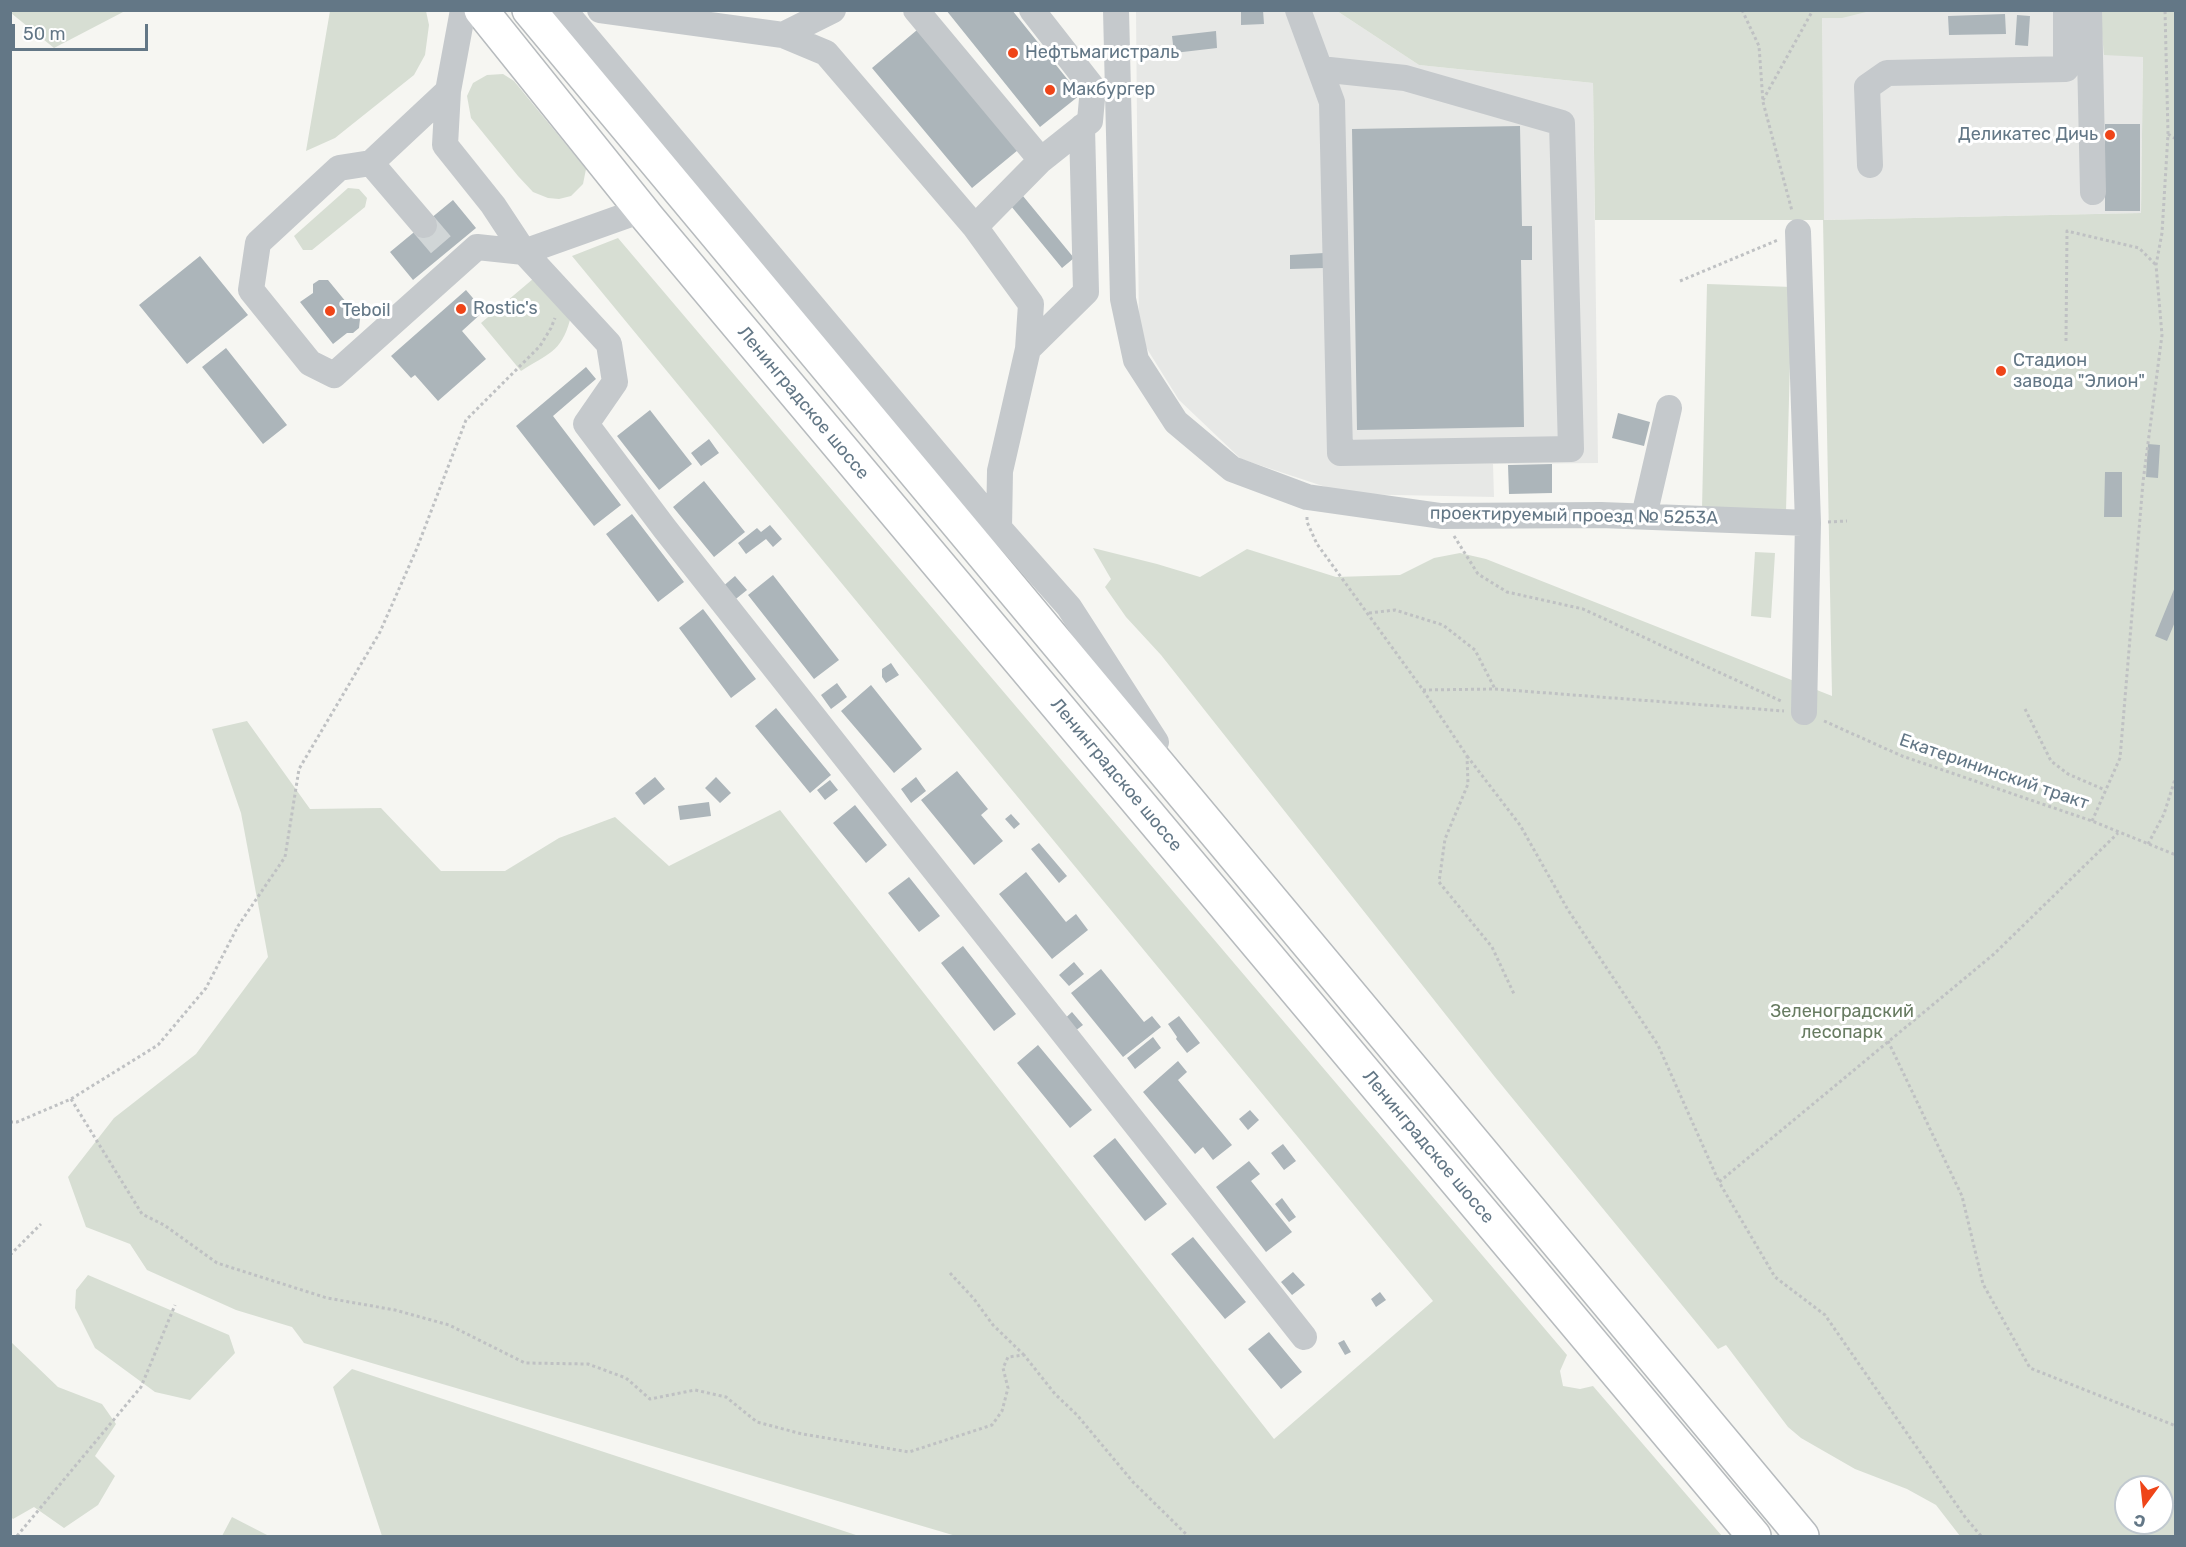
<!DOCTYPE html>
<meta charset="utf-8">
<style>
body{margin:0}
#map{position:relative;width:2186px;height:1547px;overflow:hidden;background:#f6f6f2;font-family:Rubik,sans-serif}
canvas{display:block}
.frame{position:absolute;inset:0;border:12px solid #637786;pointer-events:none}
.north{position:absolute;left:2114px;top:1475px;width:60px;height:60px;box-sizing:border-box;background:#fff;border:2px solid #c1c9cf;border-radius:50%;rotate:195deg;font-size:16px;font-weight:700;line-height:24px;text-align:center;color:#637786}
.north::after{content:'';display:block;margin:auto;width:21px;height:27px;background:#ef4519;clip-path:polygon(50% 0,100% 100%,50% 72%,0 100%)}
.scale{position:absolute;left:12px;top:24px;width:136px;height:27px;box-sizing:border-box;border:3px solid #637786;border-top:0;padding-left:8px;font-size:18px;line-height:21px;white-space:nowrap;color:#637786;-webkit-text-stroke:4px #fff;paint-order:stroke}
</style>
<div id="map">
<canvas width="2186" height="1547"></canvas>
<div class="frame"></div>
<div class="north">С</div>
<div class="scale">50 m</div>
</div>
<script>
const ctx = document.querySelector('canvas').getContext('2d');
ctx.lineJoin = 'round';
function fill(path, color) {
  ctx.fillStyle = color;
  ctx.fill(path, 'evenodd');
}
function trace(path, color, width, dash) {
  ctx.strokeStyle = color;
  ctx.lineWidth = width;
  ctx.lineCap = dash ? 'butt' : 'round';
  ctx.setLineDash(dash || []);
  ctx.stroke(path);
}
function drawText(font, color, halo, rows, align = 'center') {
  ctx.font = font + ' Rubik,sans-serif';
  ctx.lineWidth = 6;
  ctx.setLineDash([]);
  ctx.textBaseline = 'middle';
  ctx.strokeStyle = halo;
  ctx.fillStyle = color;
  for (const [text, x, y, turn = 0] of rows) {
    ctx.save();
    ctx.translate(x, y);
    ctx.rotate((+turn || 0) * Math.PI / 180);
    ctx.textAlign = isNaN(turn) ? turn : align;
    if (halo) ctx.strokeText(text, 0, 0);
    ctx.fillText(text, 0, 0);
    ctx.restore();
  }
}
const built = new Path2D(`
 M1136 11H1337L1419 65 1593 83 1598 463 1493 464 1494 497 1347 494 1241 459 1179 400 1139 336Z
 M1822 11H2100L2143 57 2141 213 1823 220Z`);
const green = new Path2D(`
 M10 11 11 10 125 11 54 48 11 13Z
 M330 11H426L429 25 425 55 414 75 335 138 306 151Z
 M1337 11H1870L1842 18H1822L1824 220 2141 213 2143 57 2104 55 2100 11H2175V1536H1960L1936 1505 1907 1489 1855 1469 1801 1438 1788 1427 1726 1345 1718 1349 1495 1077 1161 655 1126 617 1105 587 1111 579 1093 548 1157 564 1200 577 1247 549 1336 577 1400 575 1434 558 1460 553 1486 559 1832 696 1823 220H1595L1593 83 1419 65ZM2126 1487H2162V1523H2126Z
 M503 74 514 81 586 169 583 184 571 196 559 199 548 198 533 192 518 176 471 118 467 96 473 83 487 75Z
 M348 188 359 189 367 198 365 207 312 250H303L294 236Z
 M618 238 1567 1355 1560 1371 1563 1386 1580 1389 1593 1386 1722 1536H956L304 1343 292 1327 236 1310 147 1270 130 1244 86 1227 68 1177 114 1118 196 1054 268 957 241 813 212 729 247 721 310 809 381 808 441 871H505L559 838 615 817 669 866 780 810 1274 1439 1433 1301 572 256Z
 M540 273 570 320C561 353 547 354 521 371L481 323Z
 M1707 284 1792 287 1786 511 1702 509Z
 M1755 552 1775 553 1771 618 1751 616Z
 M88 1275 229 1335 235 1353 190 1400 155 1392 95 1348 75 1308 76 1290Z
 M10 1341 58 1387 102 1404 116 1424 95 1456 115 1476 98 1505 64 1528 34 1507 13 1519 11 1517Z
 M352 1369 859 1536H382L333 1387Z
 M232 1517 269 1536H222Z`);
const building = new Path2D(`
 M946 10H1012L1080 95 1040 127Z
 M1241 10H1263L1264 24 1241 25Z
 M2005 14 2006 34 1949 35 1948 16Z
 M2017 15 2030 16 2028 46 2015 45Z
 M917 30 1018 150 972 188 872 68Z
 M1216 31 1217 48 1174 53 1172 36Z
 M2105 124H2140V211H2105Z
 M1520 126 1522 226H1532V260H1521L1524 427 1357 430 1352 129Z
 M1023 196 1074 258 1062 268 1011 206Z
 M453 200 476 228 413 280 390 252Z
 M1324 253V268L1290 269V255Z
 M200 256 248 315 187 364 139 305Z
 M319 280H328L360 319 359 328 353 333H347L333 344 300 302 313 293V284Z
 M466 290 484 311 462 331 486 359 438 401 415 375 411 378 391 356Z
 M226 348 287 425 263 444 202 367Z
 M586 367 596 379 553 416 621 505 594 526 516 426Z
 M650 410 692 464 659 490 617 436Z
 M1618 413 1650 422 1644 446 1612 438Z
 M709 439 719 453 701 466 691 453Z
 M2148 444 2160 445 2158 478 2146 477Z
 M1552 464V493L1509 494 1508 465Z
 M2105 472H2122V517H2104Z
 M704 481 745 532 714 557 673 507Z
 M632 514 684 582 658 602 606 534Z
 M770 525 782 539 773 547 766 539 746 554 738 543 757 528 761 532Z
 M773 575 839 660 814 679 748 595Z
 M735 576 747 590 732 602 721 588Z
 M2175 587V622L2167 641 2155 636Z
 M703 609 756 679 731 698 679 628Z
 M891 663 899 675 886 683 882 677V669Z
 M837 683 847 697 831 709 821 695Z
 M871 685 922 749 894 773 841 711Z
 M776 708 831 775 810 793 755 726Z
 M957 771 988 809 981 815 1003 841 974 865 921 800Z
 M655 777 665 789 644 805 635 793Z
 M716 777 731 793 720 803 705 788Z
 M916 777 926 791 911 803 901 789Z
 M830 780 838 790 825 800 817 790Z
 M709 802 711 816 680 820 678 806Z
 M855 805 887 845 866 863 833 823Z
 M1011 814 1020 824 1014 829 1005 819Z
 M1039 843 1067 876 1059 883 1031 849Z
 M1026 872 1066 922 1076 914 1088 930 1052 959 999 894Z
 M909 877 940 916 919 932 888 893Z
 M963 946 1016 1014 994 1031 941 963Z
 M1074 962 1084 974 1069 986 1059 975Z
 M1101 969 1144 1022 1152 1016 1161 1027 1123 1057 1071 993Z
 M1072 1012 1083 1025 1071 1034 1061 1022Z
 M1179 1016 1200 1043 1187 1053 1176 1039 1177 1037 1168 1024Z
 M1153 1037 1161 1048 1135 1069 1127 1058Z
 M1038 1045 1092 1110 1070 1128 1017 1063Z
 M1178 1061 1187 1072 1178 1080 1232 1145 1213 1160 1203 1147 1195 1154 1143 1092Z
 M1250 1110 1259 1120 1248 1130 1239 1119Z
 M1115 1138 1167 1204 1145 1221 1093 1156Z
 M1283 1144 1296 1161 1284 1170 1271 1153Z
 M1249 1161 1260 1174 1251 1181 1292 1232 1266 1252 1216 1187Z
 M1282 1198 1296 1217 1289 1222 1275 1204Z
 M1193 1237 1246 1302 1225 1319 1171 1254Z
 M1293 1272 1305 1285 1292 1295 1281 1282Z
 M1380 1292 1386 1300 1376 1307 1371 1299Z
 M1269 1332 1302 1372 1281 1389 1248 1349Z
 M1344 1340 1351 1352 1345 1355 1338 1343Z`);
const minorTunnel = new Path2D(`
 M424 225 447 252`);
const path = new Path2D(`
 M1742 10 1759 46 1763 102 1792 211
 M1763 100 1813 10
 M2168 134 2176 139
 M1680 281 1778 240
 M2066 341 2067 231 2139 248 2156 265
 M1307 517V522L1317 544 1423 690 1467 756 1468 784 1445 839 1439 882 1492 947 1514 994
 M1828 522 1847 521
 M1454 536 1478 574 1507 592 1583 609 1783 702
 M1369 613 1395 610 1443 625 1475 650 1495 689
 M1423 690 1495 689 1784 711
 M2025 709 2051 761 2068 774 2105 790
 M1824 721 1902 756 2092 821 2176 855
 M1467 756 1520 825 1568 910 1658 1045 1719 1182
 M2092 821 2120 758 2143 482 2162 335 2156 265 2162 233 2168 134 2165 10
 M2148 844 2164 814 2176 776
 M1888 1041 1962 1196 1983 1284 2030 1368 2176 1426
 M71 1099 142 1214 164 1225 217 1263 327 1298 395 1310 449 1325 525 1363 588 1364 626 1378 650 1399 695 1390 726 1397 757 1422 802 1434 909 1452 992 1425 1002 1411 1008 1388 1003 1368 1008 1357 1024 1355 1055 1394 1077 1415 1133 1482 1188 1536
 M10 1122H17L71 1099 158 1045 206 988 238 926 285 857 299 769 380 632 417 548 466 420 540 346 551 328 555 318
 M10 1255 41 1224
 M950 1273 974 1299 993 1325 1024 1355
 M17 1536 141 1387 175 1305
 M1981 1536 1965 1517 1825 1315 1775 1277 1719 1182 1994 954 2118 833`);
const minor = new Path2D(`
 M463 10 448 91 445 145 493 205 524 252 609 344 615 382 586 424 665 529 1304 1337
 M564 10 999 528 1069 607 1156 742
 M600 10 783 35 826 53 975 227 1031 304 1028 349 1000 471 999 528
 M916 10 1041 160 975 227
 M1032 10 1093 88 1090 121 1041 160
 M1116 10 1123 299 1136 360 1176 422 1232 469 1307 497 1441 516 1601 515 1808 523
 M1298 10 1332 102 1340 453 1571 449 1562 123 1405 78 1320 69
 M2089 10 2093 192
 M783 35 833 10
 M448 91 371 163 339 168 258 243 251 290 310 363 334 375 477 247 524 252 642 210
 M371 163 424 225
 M1870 165 1867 87 1887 73 2066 69V10
 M1798 232 1808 523 1804 712
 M1028 349 1086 292 1082 127
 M1644 516 1669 408`);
const highway = new Path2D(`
 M481 10 648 218 1754 1536
 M529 10 1802 1536`);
const markers = [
 [1013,53,6,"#ef4519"],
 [1050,90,6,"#ef4519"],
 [2110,135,6,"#ef4519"],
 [461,309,6,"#ef4519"],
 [330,311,6,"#ef4519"],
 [2001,371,6,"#ef4519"]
];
const poiNames = [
 ["Нефтьмагистраль",1025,53],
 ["Макбургер",1062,90],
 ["Деликатес Дичь",2098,135,"right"],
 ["Rostic's",473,309],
 ["Teboil",342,311],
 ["Стадион",2013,361],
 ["завода \"Элион\"",2013,382]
];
const streetNames = [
 ["Ленинградское шоссе",803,403,50],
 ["проектируемый проезд № 5253А",1574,516,1],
 ["Екатерининский тракт",1994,772,19],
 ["Ленинградское шоссе",1116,775,50],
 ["Ленинградское шоссе",1428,1147,50]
];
const parkNames = [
 ["Зеленоградский",1842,1012],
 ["лесопарк",1842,1033]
];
fill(built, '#e7e8e6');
fill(green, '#d7ded3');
fill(building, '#acb5ba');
trace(minorTunnel, '#d1d6d7', 26, [26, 13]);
trace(highway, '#b7bbbe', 36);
trace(path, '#bfc1c3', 3, [3, 3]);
trace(minor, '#c5c9cc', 26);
trace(highway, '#fff', 33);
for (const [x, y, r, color] of markers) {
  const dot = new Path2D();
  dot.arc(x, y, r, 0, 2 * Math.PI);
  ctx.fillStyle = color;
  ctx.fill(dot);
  trace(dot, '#fff', 2);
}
drawText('18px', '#637786', '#fff', poiNames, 'left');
drawText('18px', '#637786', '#fff', streetNames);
drawText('18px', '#687c62', '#fff', parkNames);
</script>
